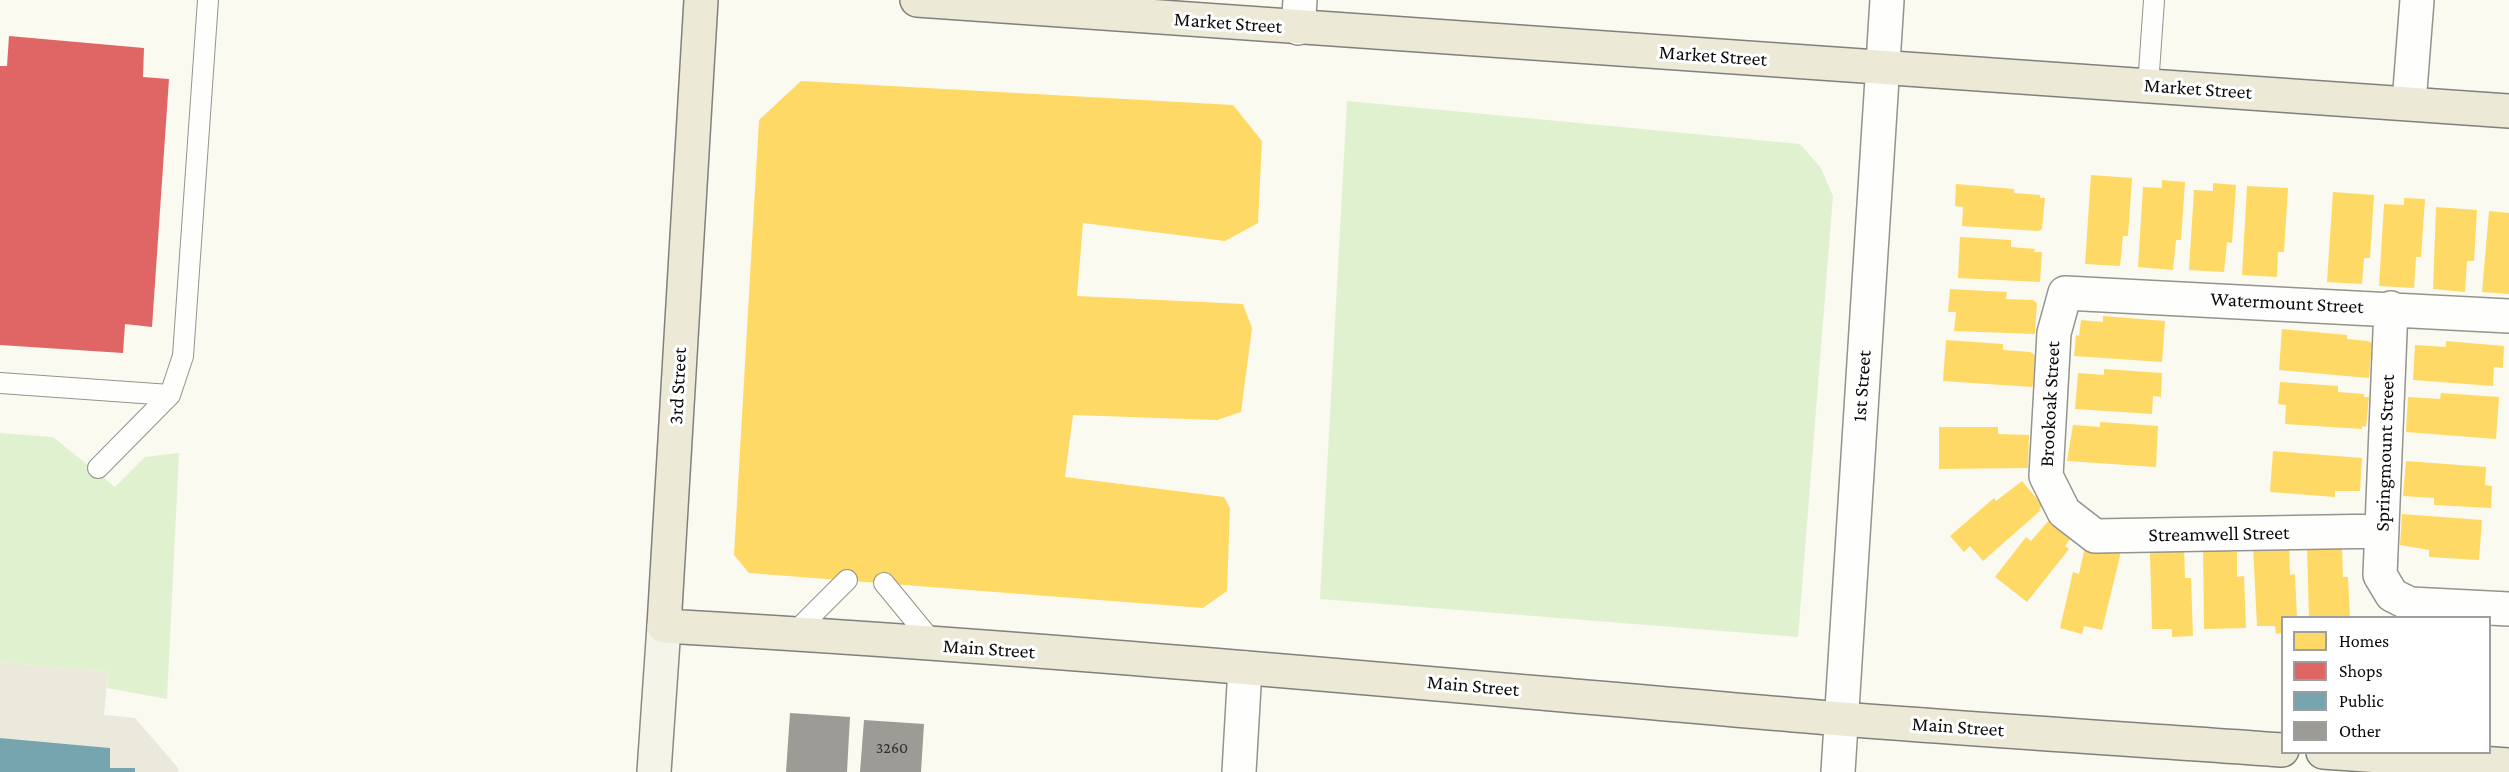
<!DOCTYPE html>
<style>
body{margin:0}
#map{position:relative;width:2509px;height:772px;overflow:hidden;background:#fafaf0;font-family:"Crimson Pro",serif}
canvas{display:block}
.legend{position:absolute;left:2281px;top:616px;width:210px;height:138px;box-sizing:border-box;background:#fff;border:2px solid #9e9e9e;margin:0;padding:8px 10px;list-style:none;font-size:18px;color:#0c0c0c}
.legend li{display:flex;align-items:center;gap:12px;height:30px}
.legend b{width:30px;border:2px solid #9e9e9e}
</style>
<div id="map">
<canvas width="2509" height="772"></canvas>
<ul class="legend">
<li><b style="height:16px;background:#ffd966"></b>Homes</li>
<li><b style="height:16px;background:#e06666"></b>Shops</li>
<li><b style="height:16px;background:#76a5af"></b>Public</li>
<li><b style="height:16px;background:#9d9b96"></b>Other</li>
</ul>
</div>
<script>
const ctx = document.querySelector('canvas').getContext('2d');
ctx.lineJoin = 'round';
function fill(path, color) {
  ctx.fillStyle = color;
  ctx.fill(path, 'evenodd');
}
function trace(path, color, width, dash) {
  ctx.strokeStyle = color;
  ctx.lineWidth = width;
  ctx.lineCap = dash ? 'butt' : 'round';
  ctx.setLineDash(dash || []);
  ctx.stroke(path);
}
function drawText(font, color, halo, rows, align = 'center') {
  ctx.font = font + ' "Crimson Pro",serif';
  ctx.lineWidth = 6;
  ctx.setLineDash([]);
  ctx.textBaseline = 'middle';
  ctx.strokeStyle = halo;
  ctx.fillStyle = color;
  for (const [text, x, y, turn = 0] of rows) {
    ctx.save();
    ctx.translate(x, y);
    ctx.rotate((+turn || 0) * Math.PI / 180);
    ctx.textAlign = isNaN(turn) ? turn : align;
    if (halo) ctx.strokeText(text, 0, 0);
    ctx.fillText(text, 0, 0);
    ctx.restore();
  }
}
const green = new Path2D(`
 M1347 101 1800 144 1821 168 1833 196 1798 637 1320 599Z
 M0 433 53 437 115 487 145 457 179 453 167 699 107 688 108 672 0 662Z`);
const plaza = new Path2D(`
 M0 662 108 672 104 715 135 718 179 769 178 772H135L134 768H110V748L0 738Z`);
const homes = new Path2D(`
 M801 81 1233 105 1262 141 1258 223 1225 241 1083 223 1077 296 1243 304 1252 328 1241 412 1217 420 1073 415 1065 477 1224 497 1230 508 1227 591 1203 608 749 573 734 555 759 120Z
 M2091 175 2132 178 2128 236H2123L2120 266 2085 264Z
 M2162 180 2185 182 2181 240H2176L2173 270 2138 267 2143 187 2162 188Z
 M2213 183 2236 185 2232 243 2227 242 2224 272 2189 270 2194 190 2213 191Z
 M1956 184 2014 189V193L2040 195V198H2045L2042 229 2038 231 1962 226 1963 207 1955 206Z
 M2247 186 2288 188 2284 252H2278L2277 277 2242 275Z
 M2333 192 2374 195 2370 258H2364L2362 284 2327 282Z
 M2404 198 2425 199 2421 257H2416L2414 288 2379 286 2384 204 2404 205Z
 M2436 207 2477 210 2474 261H2467L2465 292 2433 289Z
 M2489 211 2509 213V294L2482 292Z
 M1960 237 2011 240V247L2035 249 2034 252H2042L2040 282 1958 278Z
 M1950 289 2007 292 2006 299 2033 300 2037 303 2035 334 1954 331 1956 312H1948Z
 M2103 316 2165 321 2162 362 2074 356 2076 335 2079 336 2081 320 2103 322Z
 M2282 329 2347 335V339L2368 341 2372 343 2369 378 2279 370Z
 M1946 340 2003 344V350L2030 352 2035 355 2033 385 2032 387 1943 381Z
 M2446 341 2504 346 2503 368 2494 367 2493 386 2413 380 2415 345 2446 347Z
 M2104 369 2162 373 2161 397 2153 396 2152 414 2075 409 2078 373 2104 375Z
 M2280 382 2338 386V392L2364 394V397H2369L2366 427 2362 426V429L2285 424 2286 405 2278 404Z
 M2441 393 2499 397 2496 439 2406 432 2408 397 2440 399Z
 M2100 422 2158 426 2156 467 2067 461 2073 425 2100 427Z
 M1939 427H1998V434L2029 435 2028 468 1939 469Z
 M2273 451 2362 458 2360 491H2335V497L2270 492Z
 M2406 461 2486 467 2485 485 2492 486 2491 508 2434 505V498L2403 496Z
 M2022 481 2043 506 2039 509 2041 510 1983 561 1970 546 1964 552 1950 536 1994 498 1996 501Z
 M2402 514 2482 520 2479 560 2429 557V550L2400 545Z
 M2051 518 2073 535 2065 546 2069 549 2027 602 1995 577 2026 537 2031 541Z
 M2289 544 2290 575 2295 574 2297 618H2282V633L2276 634 2275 626H2257L2253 546Z
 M2203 546H2231V552H2237V577L2244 576 2246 628 2204 629Z
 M2342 546 2343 577H2348L2350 618H2309L2307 547Z
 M2085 547 2119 550 2120 556 2102 630 2084 626 2082 634 2060 628 2073 572 2079 574Z
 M2184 547 2185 578H2191L2193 636 2172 637V629H2152L2150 553 2151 548Z`);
const shops = new Path2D(`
 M9 36 144 48 143 77 169 79 152 327 125 324 123 353 0 345V66H7Z`);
const public = new Path2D(`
 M0 738 110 748V768H135V772H0Z`);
const building = new Path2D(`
 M790 713 850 717 847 772H786Z
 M864 720 924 724 921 772H860Z`);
const service = new Path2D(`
 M2148 86 2154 0
 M0 383 170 395
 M98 468 170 395 183 356 208 0
 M884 583 935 645
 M794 633 847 580`);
const minor = new Path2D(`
 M1298 28 1300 0
 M2409 103 2417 0
 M2391 308 2380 575 2392 595 2410 604 2509 609
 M2382 531 2095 536 2064 512 2046 476 2054 333 2065 293 2509 316
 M1239 772 1245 668
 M1838 772 1887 0`);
const secondary = new Path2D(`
 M654 772 664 626`);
const primary = new Path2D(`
 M701 0 664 626C1041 647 1418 683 1794 715 1957 729 2120 738 2282 750
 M917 0 2509 111
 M2323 752 2509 765`);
const numberNames = [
 ["3260",892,748]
];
const streetNames = [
 ["Market Street",1228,23,4],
 ["Market Street",1713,56,4],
 ["Market Street",2198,89,4],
 ["Watermount Street",2287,303,3],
 ["3rd Street",678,386,-87],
 ["1st Street",1862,386,-86],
 ["Brookoak Street",2050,404,-87],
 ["Springmount Street",2385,453,-88],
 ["Streamwell Street",2219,534,-1],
 ["Main Street",989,649,4],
 ["Main Street",1473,686,5],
 ["Main Street",1958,727,4]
];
fill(green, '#e0f1cf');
fill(plaza, '#eae9db');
fill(homes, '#ffd966');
fill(shops, '#e06666');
fill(public, '#76a5af');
fill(building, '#9d9b96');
trace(service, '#93938f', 22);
trace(minor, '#93938f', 36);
trace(secondary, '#8a8a85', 36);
trace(primary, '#80807c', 36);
trace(service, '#fefefd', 20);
trace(minor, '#fefefd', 33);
trace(secondary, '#f4f4e8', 33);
trace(primary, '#ece9d7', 33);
drawText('16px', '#30302e', null, numberNames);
drawText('20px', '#0c0c0c', '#fff', streetNames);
</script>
